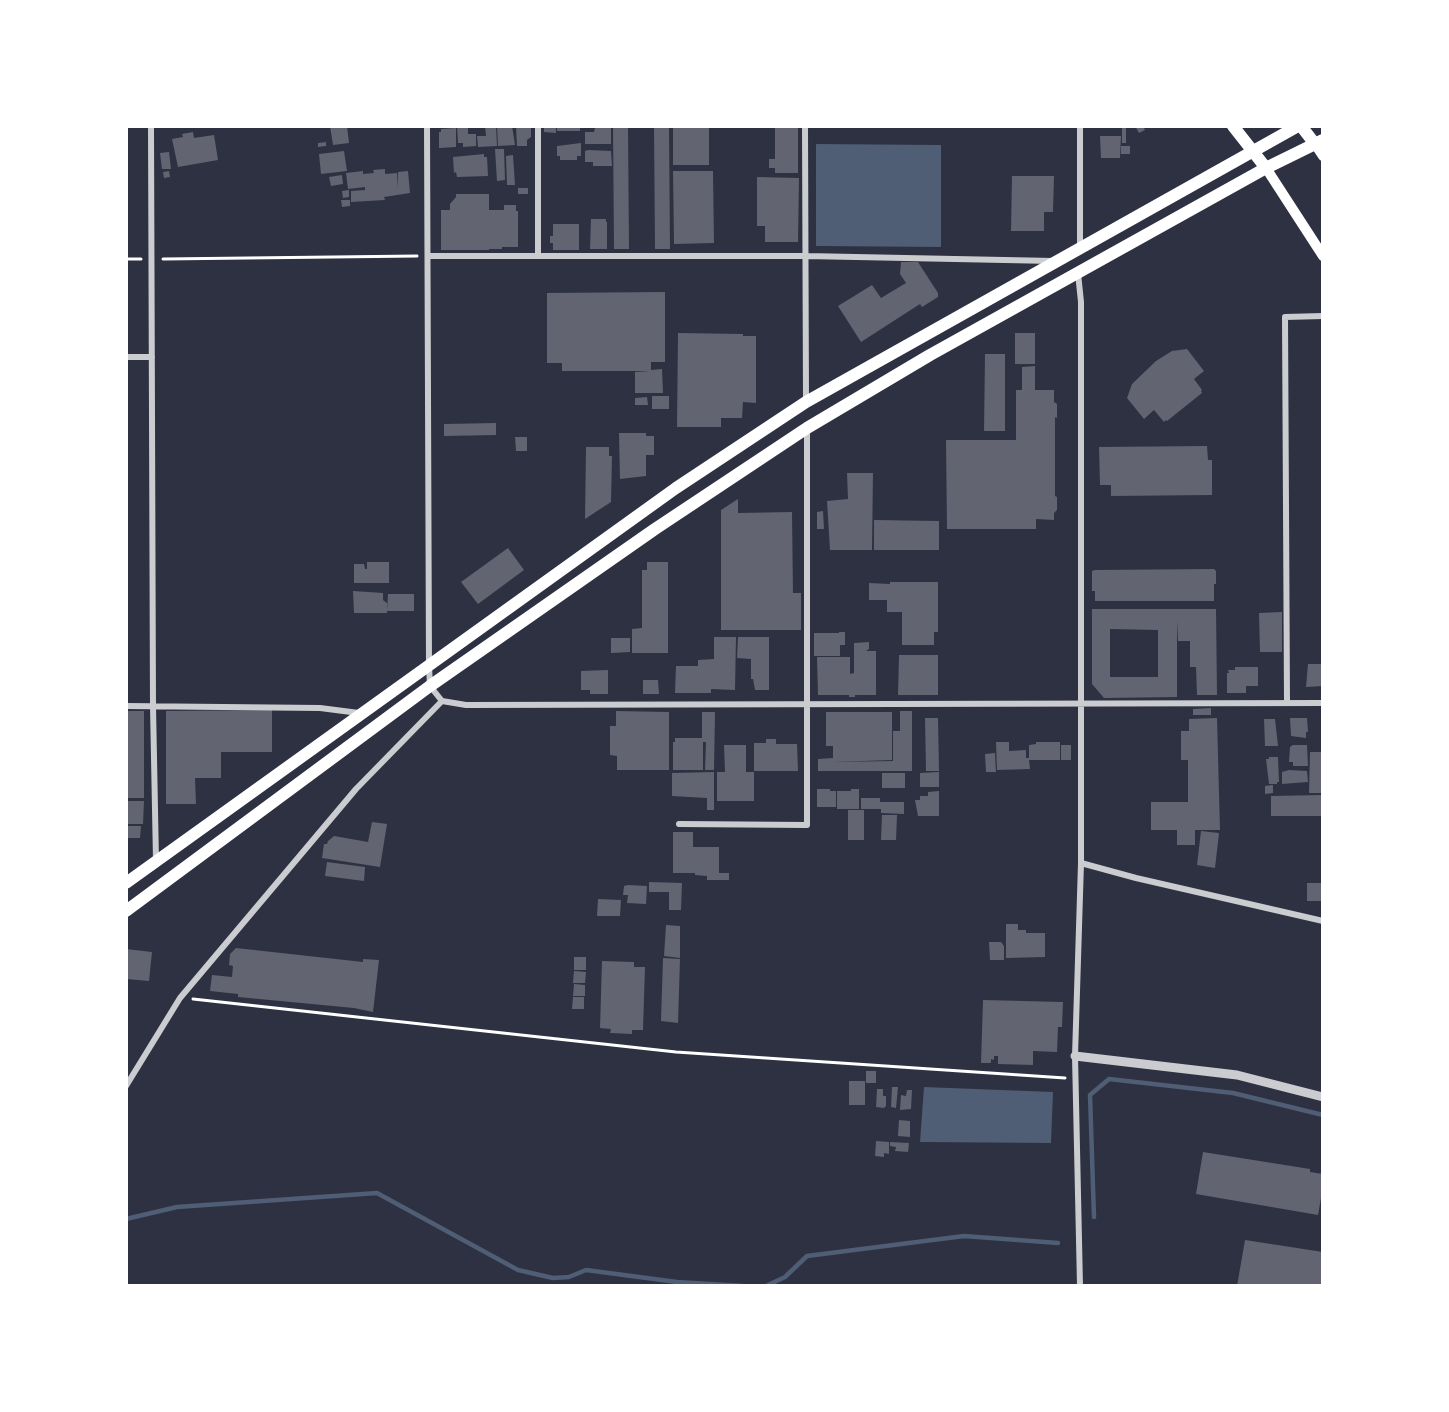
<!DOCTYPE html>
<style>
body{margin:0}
#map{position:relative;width:1449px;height:1412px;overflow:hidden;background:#2d3142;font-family:"Alegreya Sans",sans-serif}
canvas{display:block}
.frame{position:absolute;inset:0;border:128px solid #fff;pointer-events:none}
</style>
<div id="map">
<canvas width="1449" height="1412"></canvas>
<div class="frame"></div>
</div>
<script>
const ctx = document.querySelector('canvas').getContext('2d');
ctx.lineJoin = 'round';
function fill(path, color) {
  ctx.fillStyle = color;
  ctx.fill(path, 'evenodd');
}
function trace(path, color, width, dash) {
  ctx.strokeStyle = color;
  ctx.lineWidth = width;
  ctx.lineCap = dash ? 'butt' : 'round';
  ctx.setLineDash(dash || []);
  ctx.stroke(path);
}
const water = new Path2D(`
 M816 144 941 145V247L816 246Z
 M924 1087 1053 1092 1051 1143 920 1142Z`);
const stream = new Path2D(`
 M1094 1217 1090 1095 1109 1079 1233 1093 1323 1115
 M126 1219 177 1207 377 1193 518 1270 553 1278 569 1277 586 1270 677 1282 743 1286
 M766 1286 785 1277 807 1256 964 1236 1058 1243`);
const building = new Path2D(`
 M330 126H347L349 143 333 145Z
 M457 126H468V134H476V146L463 147V143H458Z
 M485 126H496L497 146 478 147 477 136H486Z
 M497 126H512L515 145 498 146Z
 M516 126H531V137L527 140V146H517Z
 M544 126H556V133L544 132Z
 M557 126H580V131H557Z
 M613 126H628L629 249H614Z
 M654 126H669L670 249H655Z
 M709 126V165H673V127Z
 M775 126H798V173H775V168H769V159H775Z
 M1122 126H1126V143H1122Z
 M1135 126H1143L1145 130 1139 133Z
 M456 128V147L439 148V132H441V129Z
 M595 128H611V144H585V132H594Z
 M193 132 194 138 214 135 218 160 178 167 172 139 183 137 182 134Z
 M1100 136H1121L1120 158H1101Z
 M326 142V146L318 147V143Z
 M581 143V156H577V160H560V156H557V146Z
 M1121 146H1130V154H1121Z
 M495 149H504L505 180 497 181Z
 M588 150 611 151 612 166H593V162H585V151Z
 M344 151 347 171 321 174 319 154Z
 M169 152 171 169H162L160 153Z
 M484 154V157H487L488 176 457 177 456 172 454 173 453 157Z
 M513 155 515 185H507L506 156Z
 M385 169V174L397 173 398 188V172L408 171 410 193 384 197 385 200 351 202V191L365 190V187L348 189 346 173 363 171V174L374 173 373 170Z
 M169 171 170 177 164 178 163 172Z
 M673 171H713L714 243 674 244Z
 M342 175 343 184 331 186 329 177Z
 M1012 176H1054L1053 212H1044V231H1011Z
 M757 177 799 178 798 242H765V226H757Z
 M518 188H528V194H518Z
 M349 190V197L343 198 342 191Z
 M456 194H489V210H504V205H516V211H518V247H502V249H489V250H441V210H450V204L456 197Z
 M341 200H350V206L342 207Z
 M591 219H606V222H607V249H590Z
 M553 224H579V250H553V243H550V236H553Z
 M901 262H918L938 293V297L922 307 920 304 861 342 838 306 872 285 881 298 906 283 900 274Z
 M665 292V362H651V370L662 369 663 393H635V372L650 371H562V363H547V293Z
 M678 333 743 334V336H756V403L743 402 742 418H721V427H677Z
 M1015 333H1035V364H1015Z
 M1187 349 1204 371 1194 379 1202 390 1201 391 1202 393 1167 421 1166 420 1164 422 1154 410 1144 419 1127 398 1132 384 1156 361 1172 351Z
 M985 354H1005V431H984Z
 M1035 366V390H1054V402L1057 404V418L1055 417V496L1057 497V510L1054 513V520L1036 519V529H947L946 440H1016V390H1022V367Z
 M652 396H669V409H652Z
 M647 397 648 405H635V398Z
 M496 423V435L444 436V424Z
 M619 433H646V436H654V455H646V476L620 479Z
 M515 437H527V451H516Z
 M1207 446 1208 460H1212V495L1111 496V485H1100L1099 447Z
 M586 447H609V456H612L611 502 585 519Z
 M847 473H873L872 550H830L827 501 848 499Z
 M738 499V513L792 512 793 593H801V630H721V510Z
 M823 511 824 529H817V512Z
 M874 520 939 521V550H874Z
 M508 548 524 570 478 604 461 582Z
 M367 562H389V583H354V564H364L365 569H367Z
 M647 562H668V653H632V629L642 628V570H647Z
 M1214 569 1216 571V584H1214V601H1095V591H1092V571L1095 570Z
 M890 582H938V632H934V645H902V612H887V600H869V583L890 584Z
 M353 591 383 593V600L387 603V613H354Z
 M388 594H414V611H387Z
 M1092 609H1216L1217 695H1197L1196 667H1190V641H1178L1177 621V697L1104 698 1092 684ZM1110 629 1158 630V677H1110Z
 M1282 612V652H1260L1259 613Z
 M839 632H845V645H840V656H814V633H839Z
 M714 637H736L735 690 711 689V693H675L676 666H698V660L714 659Z
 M738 637H769V690H755L753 679H751V659L737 658Z
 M611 638H630V652L611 653Z
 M869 642V649L866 651H876V695H855V697H849V695H818L817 657H850V674L854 673V643Z
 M899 655H938V695H898Z
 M1308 664H1323V686L1306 687Z
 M1235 667H1258V686H1246V693H1227V673H1229L1228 670H1235Z
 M608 670V694H590V690H581V671Z
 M643 680H658L659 694H643Z
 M1211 708V715H1193V709Z
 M272 710V752H221V778H195L196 804H166V711Z
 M126 711H144V798H126Z
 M616 711 669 712V770H617V756L610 755V726H616Z
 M900 711H912V771H818V759L833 758V746H826V712H892V760L832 762 893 761V731H900Z
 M702 712H715L714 770H705L706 742H703V770H673V742H675V738H702Z
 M925 718H938L939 771H926Z
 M1217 718 1220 830H1195V845H1177V830H1151V802H1188V760H1181V731H1189V719Z
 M1290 718H1307L1308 732H1306V738L1291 736Z
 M1264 719H1275L1278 746H1265Z
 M766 739H776V744H797L798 771H754V743H766Z
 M996 742H1009V751L1026 750V758H1029V745L1036 744V742H1060V760H1029L1030 769 997 770Z
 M724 745H746V772H754V801H717V772H725Z
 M1061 745H1071V760H1061Z
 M1293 745H1307L1308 766H1293V762H1289L1290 747Z
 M1310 752H1323V791L1321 793H1309Z
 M995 753 996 772H986L985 754Z
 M1269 757H1278L1279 782H1277V784H1269L1266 759H1269Z
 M1289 770 1307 771 1308 782 1282 784V772Z
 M714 772V810H707V798L672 796V773Z
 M939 772V787H920V773Z
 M882 773H905V788H882Z
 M1273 785V793L1265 794V786Z
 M817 789H830V791H836V807H817Z
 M851 789H859V809H837V791H851Z
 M939 791V816H918L915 800H920V796H928V792Z
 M1323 795V816H1271V796Z
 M861 798H880V802H904V814L881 813V809H861Z
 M126 801H144L143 824H126Z
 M848 810H864V840H848Z
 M882 815H897L896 840H881Z
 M372 822 387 824 380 867 322 858 324 844H327L328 841 334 836 368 842Z
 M126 826H141L140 838H126Z
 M1201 831 1219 833 1215 868 1197 865Z
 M673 832H693V847H719V873H729V880H707V876L695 875V873H673Z
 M327 862 365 867 364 881 325 876Z
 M649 882 682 883 681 910H669V892H649Z
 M1307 883H1323V901H1307Z
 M628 885 647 886 646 904 627 903 628 895H623L624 886Z
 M598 899 621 900 620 916H597Z
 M1006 924H1018V930H1026V933H1045V957L1006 958Z
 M666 925 680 926V958L664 956Z
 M989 942H1001L1004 946V960H990Z
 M236 948 363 962V959L379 960 373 1012 354 1008 238 997V994L210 991 212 975 232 977 233 966 229 965 230 954Z
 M126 949 152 952 149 981 126 979Z
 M574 957H586V970H574Z
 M663 958 680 959 678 1023 661 1021Z
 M602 961 634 962V967H645L643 1030H632V1034L610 1033 611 1029 600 1028Z
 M574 971 586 972 585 983H573Z
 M574 984 585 985V996H573Z
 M573 997H584V1009H572Z
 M983 1000 1063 1002 1062 1027H1058L1057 1052 1033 1051V1065L998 1064V1056H994V1060L991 1059V1063H981Z
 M866 1071H876V1083H866Z
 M849 1081H865V1105H849Z
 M892 1087H898L896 1108 891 1107Z
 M877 1089H883V1096H886V1106L884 1108 876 1107Z
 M907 1090H912L911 1109 900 1110 901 1095 906 1096Z
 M899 1120 910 1121V1137L898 1136Z
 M876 1141 889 1142V1154L884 1153V1157L875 1156Z
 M890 1142 909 1143 908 1152 895 1151 896 1147 890 1146Z
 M1203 1152 1310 1169V1172L1323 1174V1198H1321L1318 1215 1196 1194Z
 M1245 1240 1323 1252V1286H1237Z`);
const path = new Path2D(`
 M126 259H141
 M163 259 417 256
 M193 999 676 1052 1065 1078`);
const minor = new Path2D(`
 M151 126 153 706 156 861
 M427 126 429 666 430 686 442 701 466 705 1323 703
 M538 126V256
 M805 126 806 402
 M1080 248V126
 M428 256H806L1054 261
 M1078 273 1081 302V863L1075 1056 1080 1286
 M126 357H152
 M1287 702 1285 317 1323 316
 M126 706 320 708 359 713
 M679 824 807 825V429
 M1081 863 1136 878 1323 921
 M126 1086 180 998 356 789 442 701`);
const tertiary = new Path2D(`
 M1075 1056 1237 1075 1323 1097`);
const secondary = new Path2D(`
 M1315 144 1323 156
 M1266 168 1323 256`);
const primary = new Path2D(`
 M1233 126 1266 168
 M1301 126 1315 144`);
const trunk = new Path2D(`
 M126 883 676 488 806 402 1298 126
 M126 911 430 686 655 529 807 428 930 355 1266 168 1323 140`);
fill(water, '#4f5d75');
trace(stream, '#4f5d75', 4.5);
fill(building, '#626471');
trace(path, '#fff', 3);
trace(minor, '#caccd0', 6);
trace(tertiary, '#caccd0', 9);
trace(secondary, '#fff', 10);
trace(primary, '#fff', 12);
trace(trunk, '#fff', 12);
</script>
